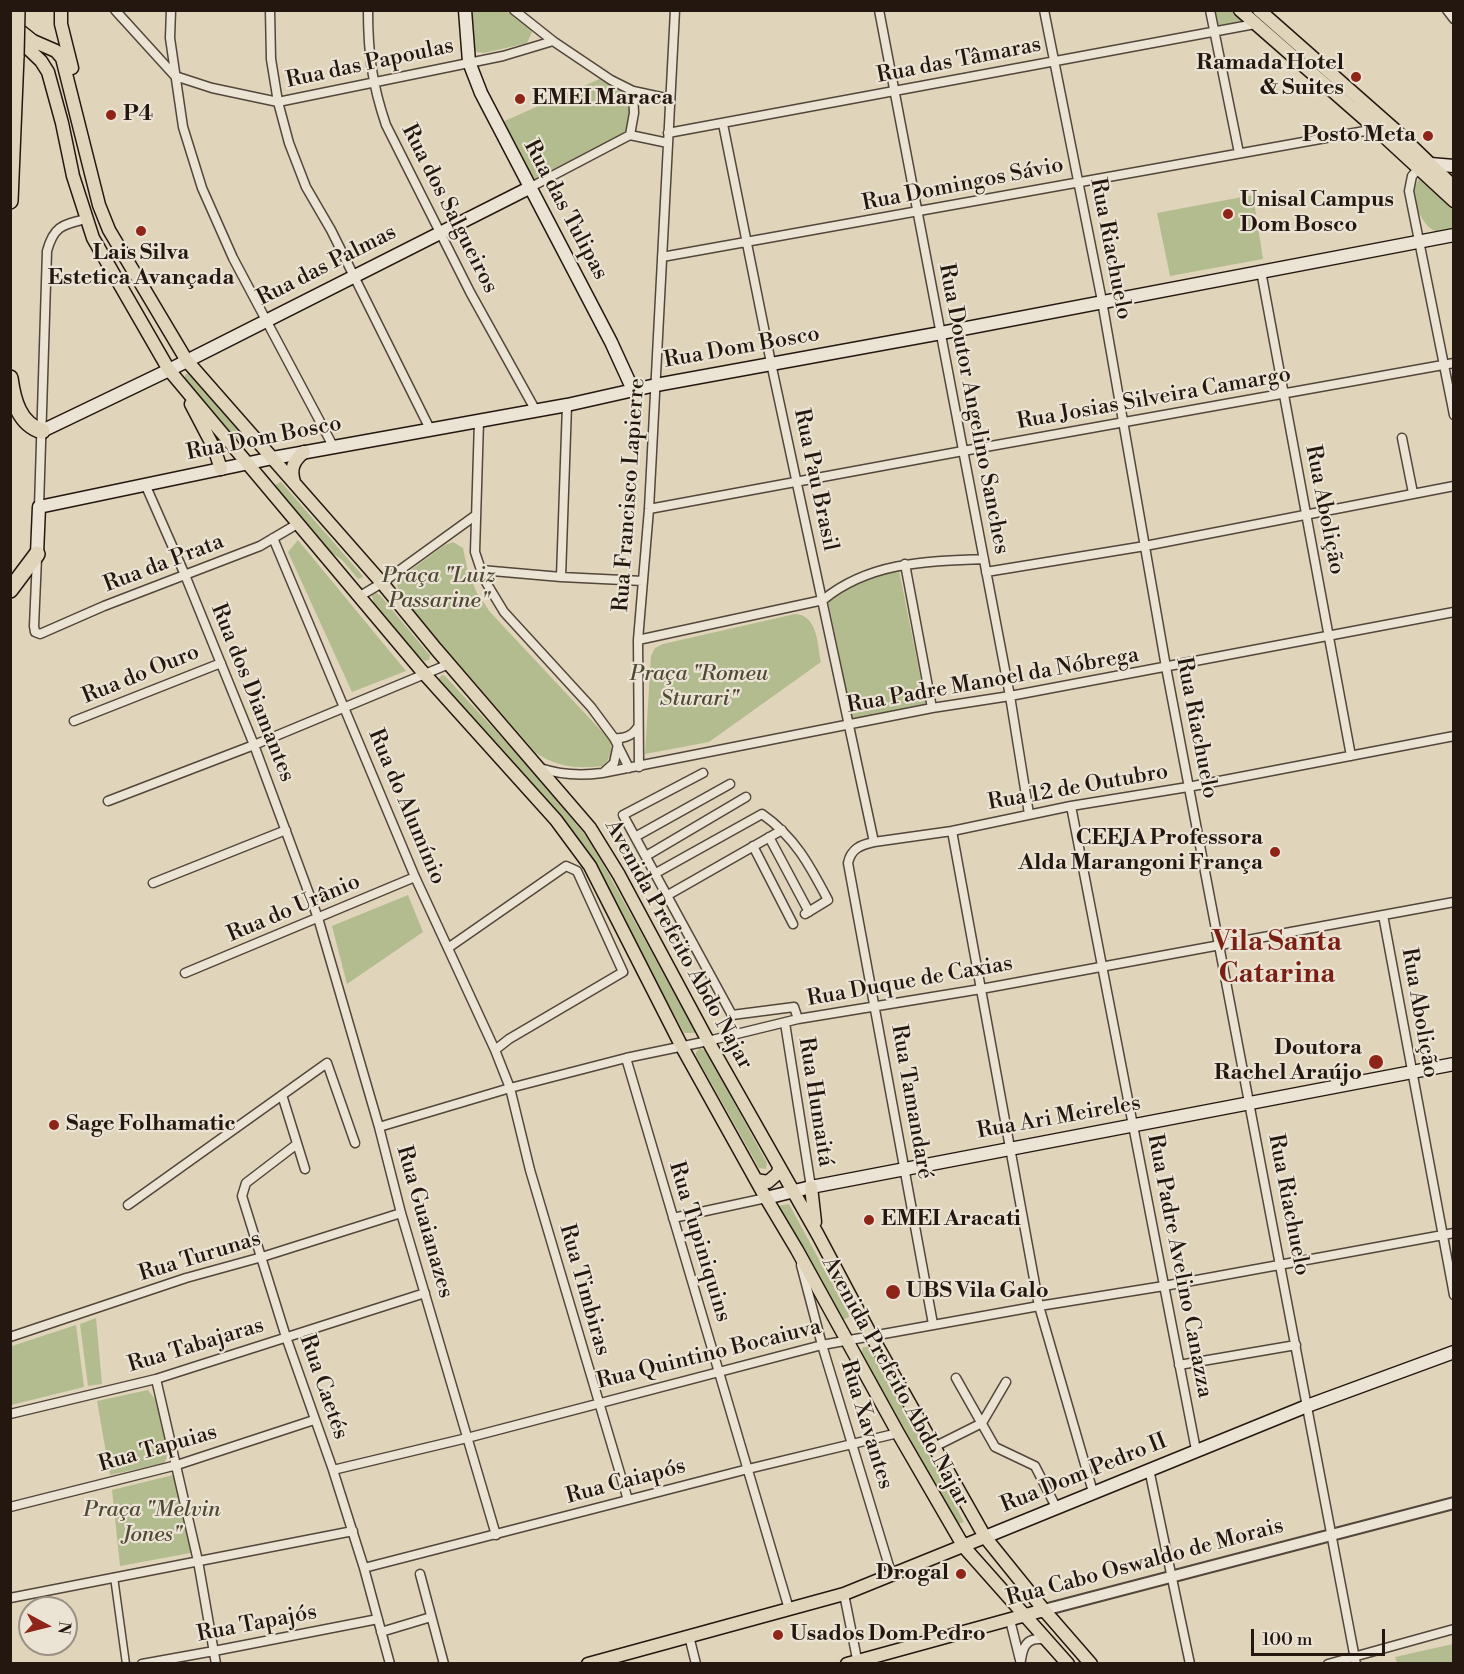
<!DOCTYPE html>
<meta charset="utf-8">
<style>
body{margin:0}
#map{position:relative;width:1464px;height:1674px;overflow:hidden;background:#e0d4bb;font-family:"Libre Bodoni",serif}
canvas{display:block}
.frame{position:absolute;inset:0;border:12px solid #24170f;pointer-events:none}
.north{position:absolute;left:18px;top:1596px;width:60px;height:60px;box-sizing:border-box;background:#ebe3d3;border:2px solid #9b9185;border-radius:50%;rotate:97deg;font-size:16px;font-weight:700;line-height:24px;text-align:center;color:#24170f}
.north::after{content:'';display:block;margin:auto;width:21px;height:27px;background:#8f2418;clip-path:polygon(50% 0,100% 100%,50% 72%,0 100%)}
.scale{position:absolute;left:1251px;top:1629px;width:134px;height:27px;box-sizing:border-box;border:3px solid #24170f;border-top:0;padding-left:8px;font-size:18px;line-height:21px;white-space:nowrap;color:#24170f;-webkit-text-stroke:4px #ebe3d3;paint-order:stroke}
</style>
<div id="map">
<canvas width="1464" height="1674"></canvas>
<div class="frame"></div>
<div class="north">N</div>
<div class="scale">100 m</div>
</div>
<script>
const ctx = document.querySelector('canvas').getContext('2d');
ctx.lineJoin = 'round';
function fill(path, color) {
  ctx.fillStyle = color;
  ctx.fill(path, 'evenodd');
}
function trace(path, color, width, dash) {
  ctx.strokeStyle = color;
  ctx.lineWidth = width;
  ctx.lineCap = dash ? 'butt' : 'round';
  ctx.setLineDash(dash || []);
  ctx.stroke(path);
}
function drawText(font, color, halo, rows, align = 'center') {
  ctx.font = font + ' "Libre Bodoni",serif';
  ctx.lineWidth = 4.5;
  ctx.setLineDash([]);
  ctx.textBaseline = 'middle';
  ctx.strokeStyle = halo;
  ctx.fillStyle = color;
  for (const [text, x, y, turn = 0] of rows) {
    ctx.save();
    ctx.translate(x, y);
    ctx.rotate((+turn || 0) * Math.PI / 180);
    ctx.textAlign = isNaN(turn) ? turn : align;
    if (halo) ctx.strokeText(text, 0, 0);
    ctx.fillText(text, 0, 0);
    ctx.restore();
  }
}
const green = new Path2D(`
 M469 11H506L530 27 532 32 527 43 484 53 477 52 473 48Z
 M1215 11H1235L1245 19 1219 28Z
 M604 77 626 93 631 112 630 135C594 147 563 166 531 187L500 123Z
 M1420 177 1453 207V230C1447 231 1441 233 1435 231 1423 226 1412 202 1414 190 1415 185 1418 181 1420 177Z
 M1253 195 1263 259 1170 276 1157 213Z
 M188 373 192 374 245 438 237 440 185 380V375Z
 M281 482 362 575 363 577 358 579 342 560 325 548 273 486Z
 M298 540 406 671 352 692 288 552Z
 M453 542 463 548 468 572 477 593 490 612 609 739C613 750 611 759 602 766 578 769 556 767 536 753L399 595 397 585 401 577 445 545Z
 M899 570 926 705 853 721 828 601C850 581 871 577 899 570Z
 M376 593 380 595 427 652 430 655 429 660 425 661 419 657 374 604 372 595Z
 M795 614C818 615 817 644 821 662L709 742 645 754 651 656 655 648 663 644Z
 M442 675 445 676 530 768 591 842 696 1033H684L585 850 440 682 439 678Z
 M408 895 423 932 347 984 332 926Z
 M700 1048 706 1051 767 1163 766 1169 759 1168 696 1056V1052Z
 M789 1204 848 1313 849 1317 843 1320 840 1316 778 1206Z
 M96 1318 102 1384 88 1386 80 1324Z
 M76 1325 84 1387 11 1405 12 1346Z
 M863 1347H871L964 1522 956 1525 861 1354Z
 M148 1390 155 1399 171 1452 164 1463 110 1475 97 1401Z
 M177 1474 196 1552 120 1566 112 1490Z
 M1453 1644V1663H1397L1395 1657Z`);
const pedestrian = new Path2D(`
 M114 1577 126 1664`);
const minor = new Path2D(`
 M115 10 175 76 212 88 278 102 503 56 553 41
 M171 10 170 38 183 127 202 188 233 258 333 446
 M270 10 271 59 278 102 289 143 306 187 331 230 430 429
 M368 10C368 53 372 84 386 125L470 292 536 411
 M514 10 553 41 611 80 633 91 670 99
 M879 10 1010 696 1029 814
 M1044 10 1102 301 1166 667 1356 1664
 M1210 10 1239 153
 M1447 10 1454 19
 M723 124 771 363 874 842
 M668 133 1255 24
 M630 135 634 113 633 91
 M1419 168 1412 176 1409 191 1454 415
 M531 187 630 135 668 143
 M662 257C900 215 1138 171 1376 129
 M1261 271 1351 756
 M479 421 475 552 484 579 504 612 591 707 614 738 629 768
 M1402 438 1413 493
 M145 484 185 575 254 745 318 918 379 1127 401 1213 496 1535
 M39 507 47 251C54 226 62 225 86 219
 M649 509 963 451 1454 363
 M273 538 415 877 495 1050 510 1088 530 1170 628 1500
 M37 558 34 626 35 632 40 634 104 606 260 546 299 523
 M905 564 932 708
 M481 570 561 577 643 581
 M986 572 1145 546 1454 486
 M561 577 567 405
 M360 596 382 583 476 515
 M638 640 823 600C869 562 927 561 984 559
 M74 721 221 663
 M614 738C625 739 632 736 638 727
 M639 767 638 640 649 509 675 10
 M540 768C561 775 580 776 602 773L932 708 1010 696 1454 612
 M604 772 614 763 618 744
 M703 773 623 815 732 1015 794 1007 798 1019
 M108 801 254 745 449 664
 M1071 806 1196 1450
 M952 831 1039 1306 1093 1492
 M635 837 730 784
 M769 837 809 912
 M753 846 793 924
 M646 856 746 797
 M656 873 762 814C795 837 810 866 828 900L805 914
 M153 883 286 830
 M668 895 782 830
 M1383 915 1454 1295
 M448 948 566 866 577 871 623 972 509 1039 495 1050
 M185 973 415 877
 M785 1023 811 1187
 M626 1058 789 1609
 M282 1095 305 1169
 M379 1127 510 1088 626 1058 708 1041 798 1019 981 989 1454 902
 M297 1144 246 1183 242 1196 286 1337 333 1470 364 1568 390 1664
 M128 1205 327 1063 355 1143
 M673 1218 766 1198
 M801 1265 822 1345 892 1576
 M933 1324 848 863C851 849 860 845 874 842L952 831 1071 806 1188 787 1454 736
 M10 1337 186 1278 262 1257 401 1213
 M1179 1365 1296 1345
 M956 1378 995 1447 1035 1466 1056 1507
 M156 1379 198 1561 216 1664
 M10 1414 156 1379 425 1293
 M934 1447 982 1423 1006 1382
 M1149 1469 1190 1664
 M333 1470 467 1438 822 1345 1039 1306 1164 1286 1454 1233
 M10 1507 177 1465 314 1420
 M364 1568 748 1469 898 1433
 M420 1574 444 1664
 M844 1594 858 1664
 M10 1598 353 1531
 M1010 1620 1021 1664
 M381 1632 431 1617
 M689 1636 696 1664
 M1021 1660C1023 1643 1030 1636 1047 1640
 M142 1664 214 1651 378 1619
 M1328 1664 1454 1629`);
const tertiary = new Path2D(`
 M1044 1610 1454 1503`);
const secondary = new Path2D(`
 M465 10 469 62 481 93 611 342 633 390
 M1430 164 1454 166
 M42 431 169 370 531 187
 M37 554 39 507 273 458 567 405 656 385 941 333 1454 235
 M766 1198 811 1187 1454 1064
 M985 1537 1307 1406 1454 1352`);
const primary = new Path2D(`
 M61 10V24L72 68
 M1240 10 1376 129 1454 201
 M1259 10 1394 129 1454 187
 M13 25 33 41 56 51 62 58 99 205 109 230 187 361 382 583 436 649 590 828 619 875 708 1041 818 1235 871 1335 985 1537 1044 1610 1091 1664
 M16 37 41 61 48 72 62 123 73 176 93 238 169 370 421 670 556 820 590 866 682 1047 766 1198 797 1250 898 1433 964 1547 1068 1664
 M191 404 214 448 221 469
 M294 482C290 469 293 461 304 452
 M756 1180 768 1182 778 1173 779 1167
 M811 1187 815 1222
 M588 1664 844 1594 985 1537
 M847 1664 1044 1610`);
const motorway = new Path2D(`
 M10 201 16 56
 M10 378C13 400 19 424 42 431
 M10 590 37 554`);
const motorwayBridge = new Path2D(`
 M16 56 17 10`);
const markers = [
 [1356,77,6,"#8f2418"],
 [520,99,6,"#8f2418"],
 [111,115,6,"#8f2418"],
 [1428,136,6,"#8f2418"],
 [1228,214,6,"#8f2418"],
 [141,231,6,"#8f2418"],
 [1275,852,6,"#8f2418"],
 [1376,1062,8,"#8f2418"],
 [54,1125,6,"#8f2418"],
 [869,1220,6,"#8f2418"],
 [893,1292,8,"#8f2418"],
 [961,1574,6,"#8f2418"],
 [778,1635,6,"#8f2418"]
];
const streetNames = [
 ["Rua das Tâmaras",959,61,-11],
 ["Rua das Papoulas",370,64,-12],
 ["Rua Domingos Sávio",963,185,-11],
 ["Rua dos Salgueiros",449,209,63],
 ["Rua das Tulipas",565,210,62],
 ["Rua Riachuelo",1110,249,79],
 ["Rua das Palmas",327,266,-27],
 ["Rua Dom Bosco",742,348,-10],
 ["Rua Josias Silveira Camargo",1154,399,-10],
 ["Rua Doutor Angelino Sanches",973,409,79],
 ["Rua Dom Bosco",264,439,-11],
 ["Rua Pau Brasil",815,480,78],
 ["Rua Francisco Lapierre",630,495,-86],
 ["Rua Abolição",1324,510,79],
 ["Rua da Prata",164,564,-21],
 ["Rua do Ouro",141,675,-22],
 ["Rua Padre Manoel da Nóbrega",993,681,-10],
 ["Rua dos Diamantes",252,693,68],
 ["Rua Riachuelo",1196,728,79],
 ["Rua 12 de Outubro",1078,788,-10],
 ["Rua do Alumínio",406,807,67],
 ["Rua do Urânio",294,909,-23],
 ["Avenida Prefeito Abdo Najar",678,945,61],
 ["Rua Duque de Caxias",910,982,-10],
 ["Rua Abolição",1419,1013,80],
 ["Rua Humaitá",815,1102,81],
 ["Rua Tamandaré",911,1102,80],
 ["Rua Ari Meireles",1059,1118,-10],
 ["Rua Riachuelo",1288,1205,79],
 ["Rua Guaianazes",424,1222,74],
 ["Rua Tupiniquins",699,1242,73],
 ["Rua Turunas",200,1257,-17],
 ["Rua Padre Avelino Canazza",1179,1266,79],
 ["Rua Timbiras",584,1290,74],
 ["Rua Tabajaras",196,1346,-17],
 ["Rua Quintino Bocaiuva",709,1355,-14],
 ["Avenida Prefeito Abdo Najar",895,1382,61],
 ["Rua Caetés",323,1387,71],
 ["Rua Xavantes",866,1425,73],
 ["Rua Tapuias",158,1449,-16],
 ["Rua Dom Pedro II",1084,1474,-22],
 ["Rua Caiapós",626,1482,-15],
 ["Rua Cabo Oswaldo de Morais",1145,1563,-15],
 ["Rua Tapajós",257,1624,-11]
];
const poiNames = [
 ["Ramada Hotel",1344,64,"right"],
 ["& Suites",1344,89,"right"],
 ["EMEI Maraca",532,99],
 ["P4",123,115],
 ["Posto Meta",1416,136,"right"],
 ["Unisal Campus",1240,201],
 ["Dom Bosco",1240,226],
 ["Lais Silva",141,254,"center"],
 ["Estetica Avançada",141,279,"center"],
 ["CEEJA Professora",1263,839,"right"],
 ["Alda Marangoni França",1263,864,"right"],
 ["Doutora",1362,1049,"right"],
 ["Rachel Araújo",1362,1074,"right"],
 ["Sage Folhamatic",66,1125],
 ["EMEI Aracati",881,1220],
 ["UBS Vila Galo",906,1292],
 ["Drogal",949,1574,"right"],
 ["Usados Dom Pedro",790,1635]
];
const parkNames = [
 ["Praça \"Luiz",439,577],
 ["Passarine\"",439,602],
 ["Praça \"Romeu",699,675],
 ["Sturari\"",699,700],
 ["Praça \"Melvin",152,1511],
 ["Jones\"",152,1536]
];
const districtNames = [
 ["Vila Santa",1277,943],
 ["Catarina",1277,975]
];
fill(green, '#b3bc8f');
trace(pedestrian, '#53463a', 9);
trace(minor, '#53463a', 11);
trace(tertiary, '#53463a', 14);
trace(secondary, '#24170f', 15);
trace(primary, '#24170f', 15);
trace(motorway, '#24170f', 18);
trace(pedestrian, '#ebe3d3', 6);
trace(minor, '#ebe3d3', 8);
trace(tertiary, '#ebe3d3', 10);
trace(secondary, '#ebe3d3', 12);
trace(primary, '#e0d4bb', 12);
trace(motorway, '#e0d4bb', 15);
trace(motorwayBridge, '#24170f', 18, []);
trace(motorwayBridge, '#e0d4bb', 15);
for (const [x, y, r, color] of markers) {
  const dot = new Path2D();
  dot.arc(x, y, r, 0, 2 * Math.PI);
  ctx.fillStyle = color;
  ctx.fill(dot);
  trace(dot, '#ebe3d3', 2);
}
drawText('22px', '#24170f', '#ebe3d3', streetNames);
drawText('bold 22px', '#24170f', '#ebe3d3', poiNames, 'left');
drawText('italic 22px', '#4f4935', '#ebe3d3', parkNames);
drawText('bold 28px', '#7a1f14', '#ebe3d3', districtNames);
</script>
